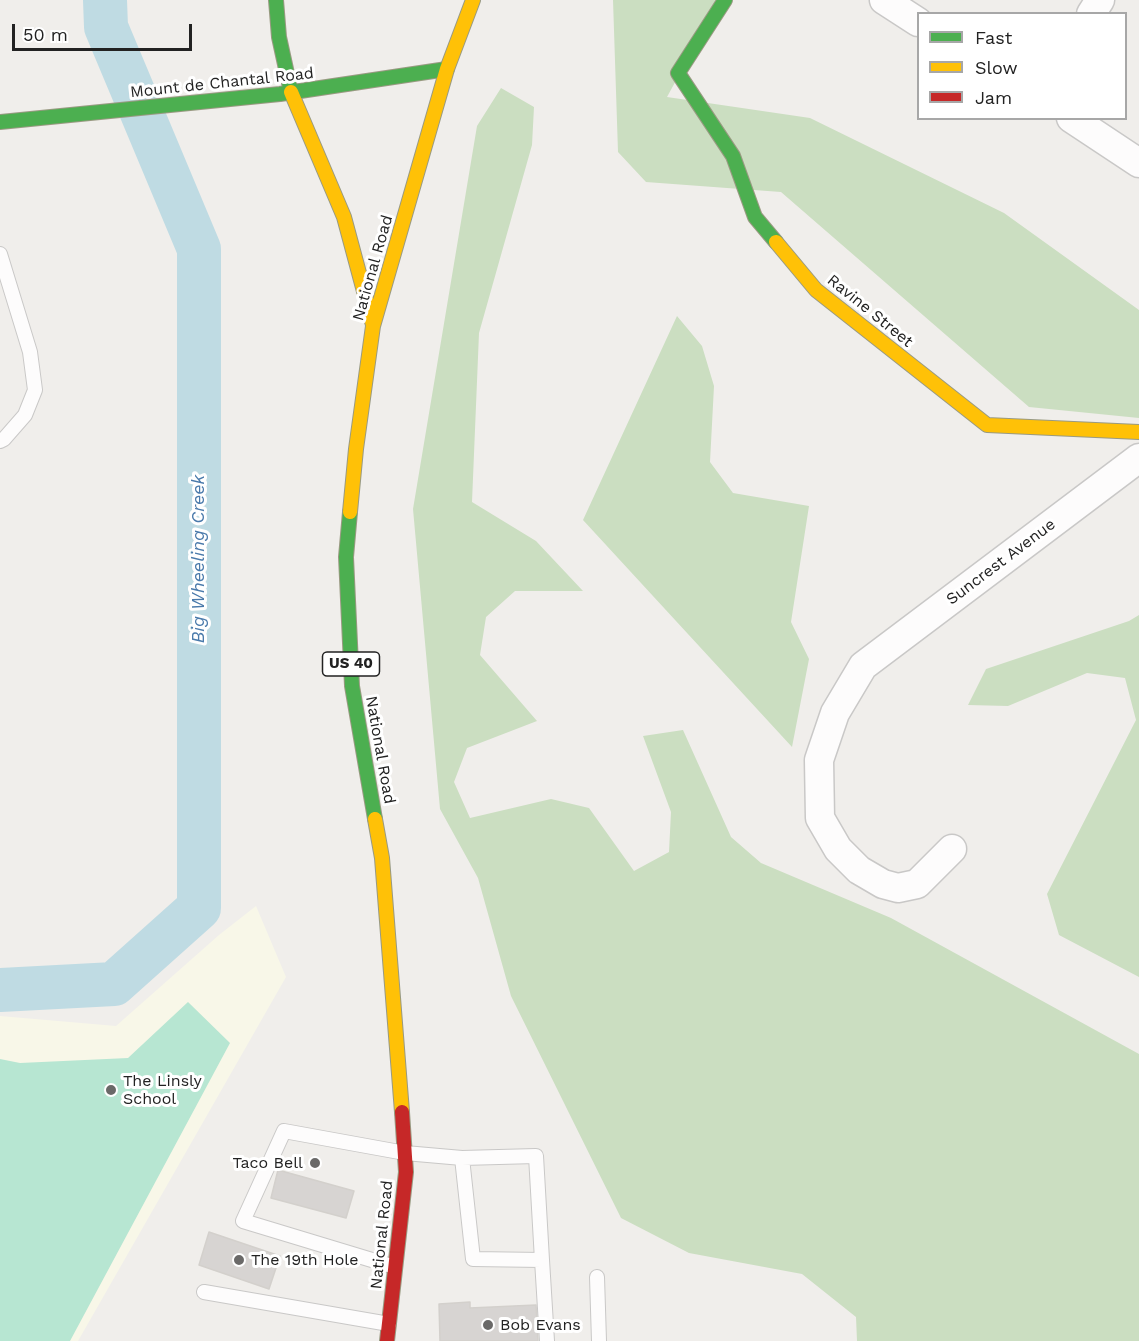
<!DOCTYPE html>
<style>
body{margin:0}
#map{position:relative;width:1139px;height:1341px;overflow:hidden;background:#f0eeeb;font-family:"Work Sans",sans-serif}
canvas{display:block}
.legend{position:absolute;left:917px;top:12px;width:210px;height:108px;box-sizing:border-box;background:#fff;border:2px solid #a7a7a7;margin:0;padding:8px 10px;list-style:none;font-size:18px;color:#222}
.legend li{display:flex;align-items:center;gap:12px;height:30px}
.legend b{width:30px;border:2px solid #a7a7a7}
.scale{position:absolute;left:12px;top:24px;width:180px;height:27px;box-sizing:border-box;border:3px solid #222;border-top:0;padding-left:8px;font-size:18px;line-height:21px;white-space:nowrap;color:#222;-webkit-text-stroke:4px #fff;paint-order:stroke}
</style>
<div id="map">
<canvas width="1139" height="1341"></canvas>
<ul class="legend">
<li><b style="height:8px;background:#4caf50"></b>Fast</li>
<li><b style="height:8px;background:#ffc107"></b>Slow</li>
<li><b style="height:8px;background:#c62828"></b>Jam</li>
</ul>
<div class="scale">50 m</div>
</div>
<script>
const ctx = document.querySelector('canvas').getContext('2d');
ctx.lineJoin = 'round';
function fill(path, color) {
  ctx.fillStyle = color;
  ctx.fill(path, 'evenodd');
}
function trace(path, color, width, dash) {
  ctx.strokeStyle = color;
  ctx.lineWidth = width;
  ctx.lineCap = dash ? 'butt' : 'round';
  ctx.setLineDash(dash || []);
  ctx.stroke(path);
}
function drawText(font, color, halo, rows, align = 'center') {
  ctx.font = font + ' "Work Sans",sans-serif';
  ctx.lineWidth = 6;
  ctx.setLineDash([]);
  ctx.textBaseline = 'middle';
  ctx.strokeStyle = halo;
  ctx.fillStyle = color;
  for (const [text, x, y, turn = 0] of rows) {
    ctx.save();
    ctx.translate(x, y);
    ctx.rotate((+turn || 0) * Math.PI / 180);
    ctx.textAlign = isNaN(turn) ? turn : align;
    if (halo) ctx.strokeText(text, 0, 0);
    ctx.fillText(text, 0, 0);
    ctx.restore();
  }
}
const education = new Path2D(`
 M256 906 286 977 78 1341H0V1016L116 1026 219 935Z`);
const forest = new Path2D(`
 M613 0H720L667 97 810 118 1004 213 1139 310V418L1029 407 781 192 646 182 618 152Z
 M501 88 534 107 532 145 479 333 472 502 536 541 583 591H515L486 617 480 655 537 721 467 748 454 782 470 818 551 799 589 808 634 871 669 852 671 812 643 736 683 730 731 837 761 863 891 918 1139 1054V1341H857L856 1317 802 1274 689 1253 621 1218 511 996 478 878 440 809 413 509 477 126Z
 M677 316 702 346 714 386 710 462 733 493 809 506 791 622 809 659 792 747 583 520Z
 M1139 615V977L1059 935 1047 894 1136 720 1125 678 1087 673 1008 706 968 705 986 669 1129 621Z`);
const pitch = new Path2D(`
 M188 1002 230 1043 70 1341H0V1059L20 1063 128 1058Z`);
const river = new Path2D(`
 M0 990 114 984 199 908V249L106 27 105 0`);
const building = new Path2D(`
 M278 1170 354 1191 346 1218 271 1198Z
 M209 1232 280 1256 269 1289 199 1265Z
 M470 1302V1308L536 1305 538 1341H440L439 1304Z`);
const lane = new Path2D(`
 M0 254 30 352 35 390 25 415 4 439 0 441
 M542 1260 547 1341
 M395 1267 243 1221 284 1131 405 1153 462 1158 536 1156 542 1260 473 1259 462 1158
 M597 1277 599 1341
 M204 1292 389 1324`);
const street = new Path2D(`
 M884 0 918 22
 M1091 14 1100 0
 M1071 118 1139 163
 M952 849 917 884 898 888 883 884 859 870 838 849 820 818 819 760 835 713 863 666 1139 458`);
const fast = new Path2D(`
 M276 0 279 37 291 92
 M725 0 678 73 733 156 755 217 776 242
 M0 122 280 94 447 69
 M350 512 346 557 352 686 375 819`);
const slow = new Path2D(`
 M291 92 344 217 373 325
 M776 242 816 290 987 425 1139 432
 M350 512 356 449 373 326 447 69 473 0
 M375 819 382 858 402 1112`);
const jam = new Path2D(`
 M387 1341 406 1172 402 1112`);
const markers = [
 [111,1090,6,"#6a6968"],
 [315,1163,6,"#6a6968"],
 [239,1260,6,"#6a6968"],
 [488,1325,6,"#6a6968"]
];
const shields = [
 [351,664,57]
];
const shieldNames = [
 ["US 40",351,664]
];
const streetNames = [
 ["Mount de Chantal Road",222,83,-6],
 ["National Road",373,268,-74],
 ["Ravine Street",870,311,39],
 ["Suncrest Avenue",1001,562,-37],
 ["National Road",380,750,80],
 ["National Road",382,1235,-84]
];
const poiNames = [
 ["The Linsly",123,1081],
 ["School",123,1099],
 ["Taco Bell",303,1163,"right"],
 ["The 19th Hole",251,1260],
 ["Bob Evans",500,1325]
];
const waterNames = [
 ["Big Wheeling Creek",199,559,-90]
];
fill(education, '#f8f7e8');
fill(forest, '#cbdec1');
fill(pitch, '#b7e6d2');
trace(river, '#bfdbe3', 44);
fill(building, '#d7d4d2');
trace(building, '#d3d0cc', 1.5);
trace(lane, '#c9c8c7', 16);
trace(street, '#c9c8c7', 31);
trace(fast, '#999a82', 16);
trace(slow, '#999a82', 16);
trace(jam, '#999a82', 16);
trace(lane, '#fdfcfc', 14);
trace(street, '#fdfcfc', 28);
trace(fast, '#4caf50', 14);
trace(slow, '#ffc107', 14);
trace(jam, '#c62828', 14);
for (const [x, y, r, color] of markers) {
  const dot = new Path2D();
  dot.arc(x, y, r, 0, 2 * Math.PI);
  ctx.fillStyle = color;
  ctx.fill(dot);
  trace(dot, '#fff', 2);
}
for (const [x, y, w] of shields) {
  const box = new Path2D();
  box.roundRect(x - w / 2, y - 12, w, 24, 4.5);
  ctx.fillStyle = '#fff';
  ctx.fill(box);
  trace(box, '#222', 1.5);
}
drawText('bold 15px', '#222', null, shieldNames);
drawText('16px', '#222', '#fff', streetNames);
drawText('16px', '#222', '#fff', poiNames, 'left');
drawText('italic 18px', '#4a7aab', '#fff', waterNames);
</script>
